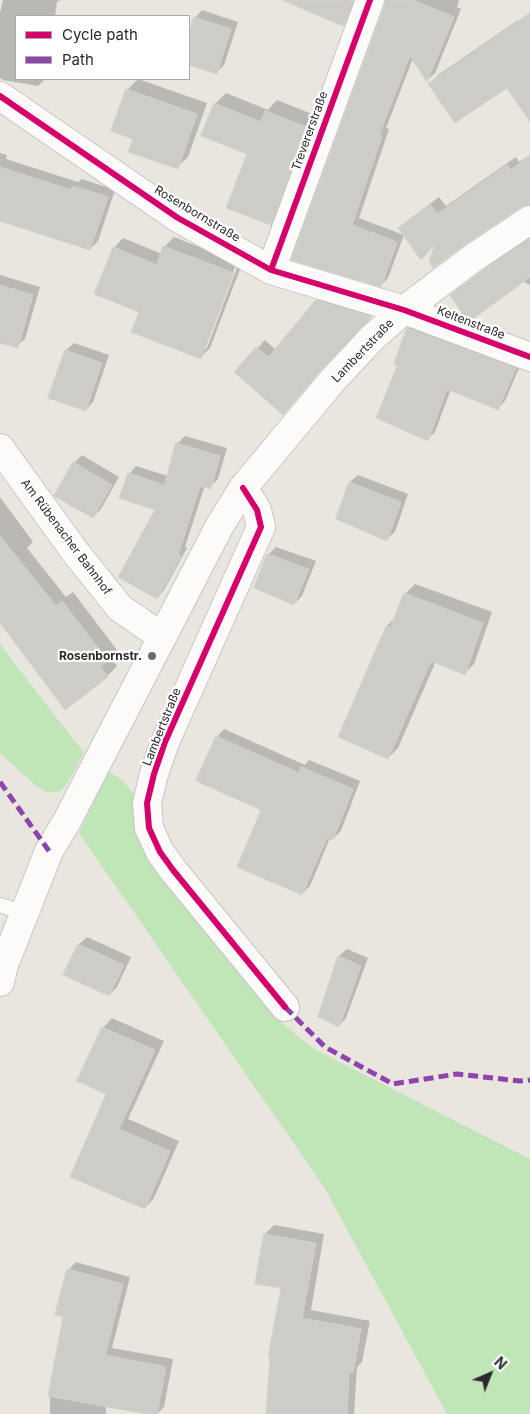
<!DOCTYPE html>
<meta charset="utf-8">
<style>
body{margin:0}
#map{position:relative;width:530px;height:1414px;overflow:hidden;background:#e8e6df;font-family:Inter,sans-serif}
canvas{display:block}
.legend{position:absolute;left:15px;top:15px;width:175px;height:65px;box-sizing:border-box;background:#fff;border:1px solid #aaa;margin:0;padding:6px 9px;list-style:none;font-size:15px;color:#2a2a2a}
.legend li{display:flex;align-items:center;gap:10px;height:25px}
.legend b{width:25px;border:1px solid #aaa}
.north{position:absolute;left:465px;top:1349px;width:50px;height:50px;-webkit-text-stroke:4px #fff;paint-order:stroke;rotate:44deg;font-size:14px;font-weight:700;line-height:20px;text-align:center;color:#2a2a2a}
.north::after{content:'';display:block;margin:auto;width:18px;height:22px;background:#2a2a2a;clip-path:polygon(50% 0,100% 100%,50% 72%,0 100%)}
</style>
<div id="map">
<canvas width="530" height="1414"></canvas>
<ul class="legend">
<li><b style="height:6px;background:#d6006c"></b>Cycle path</li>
<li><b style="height:6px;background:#8e44ad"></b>Path</li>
</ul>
<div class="north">N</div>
</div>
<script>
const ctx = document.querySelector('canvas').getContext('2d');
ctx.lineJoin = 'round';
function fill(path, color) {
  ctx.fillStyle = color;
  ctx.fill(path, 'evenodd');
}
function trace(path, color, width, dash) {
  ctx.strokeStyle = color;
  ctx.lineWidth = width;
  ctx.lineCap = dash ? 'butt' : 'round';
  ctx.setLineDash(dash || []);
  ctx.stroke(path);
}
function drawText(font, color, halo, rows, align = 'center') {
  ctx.font = font + ' Inter,sans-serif';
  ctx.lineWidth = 4.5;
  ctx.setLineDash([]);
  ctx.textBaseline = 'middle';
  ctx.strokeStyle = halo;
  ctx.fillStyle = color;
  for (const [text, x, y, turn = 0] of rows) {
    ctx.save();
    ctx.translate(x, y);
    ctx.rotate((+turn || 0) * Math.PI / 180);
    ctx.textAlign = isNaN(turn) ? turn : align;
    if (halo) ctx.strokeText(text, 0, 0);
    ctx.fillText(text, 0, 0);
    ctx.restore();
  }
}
const green = new Path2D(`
 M0 644 55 716 84 752 69 781 61 791 48 793 35 785 0 753Z
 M108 771 122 780 136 797 177 892 277 1019 314 1049 530 1159V1414H447L324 1187 79 833Z`);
const shadow = new Path2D(`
 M3 0H61L57 2 55 16H16V79H45L38 86 3 80 0 78V13Z
 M290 0H357L351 17 344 24Z
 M386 0H459L457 7 461 9 435 73 427 80 413 58 386 128 389 129 359 218 404 235 388 278 381 285 293 259 386 6Z
 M202 10 238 22 224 65 216 73 189 64V37L195 18Z
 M518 20 530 39V120L507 87 430 84 438 75Z
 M138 79 207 103 188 157 177 167 135 138 127 90Z
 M226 93 268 110 277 100 317 116 281 213 270 224 248 154 215 104Z
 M0 153 7 155 6 159 78 182 82 179 115 190 98 241 90 249 0 220Z
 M530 155V197L437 242 400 228 408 220 439 197 446 206 516 157 519 162Z
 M174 237 242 264 210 348 201 357 140 311 114 248 123 238 162 254 165 246ZM235 267 237 268 207 348H204Z
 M530 237V285L522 281 452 295 492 263Z
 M0 275 40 287 25 339 17 346 0 342Z
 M325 293 376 311 328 362 283 414 236 372 265 340 276 350Z
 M416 321 522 361 505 401 498 409 451 389 435 432 428 439 398 365 408 329Z
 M74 343 109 355 93 402 86 410 66 350Z
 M185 436 227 448 218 479 210 487 205 485 185 547 187 548 164 590 157 598 156 509 129 474 136 466 168 476 177 444Z
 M82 455 119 477 101 509 93 517 74 463Z
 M358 475 408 494 395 532 387 539 337 519 350 482Z
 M0 497 33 542 27 548 66 597 73 592 117 650 110 657 117 666 107 676 0 622Z
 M276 547 316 561 302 596 294 604 268 555Z
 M415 584 492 612 474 664 464 674 436 661 398 748 388 758 339 736 387 626 395 618 405 594Z
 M224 729 305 765 309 760 360 781 341 831 333 839 330 838 310 886 302 894 263 810 217 737Z
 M87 937 131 957 117 987 109 995 65 975 79 944Z
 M347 949 368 958 346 1018 339 1026V956Z
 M112 1018 164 1041 128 1119 179 1141 154 1198 145 1208 72 1176 108 1094 103 1028Z
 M274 1225 324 1234 311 1310 370 1321 362 1362 357 1367 354 1414H267L282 1287 265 1234Z
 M76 1262 130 1277 112 1348 173 1359 164 1407 157 1414 106 1405V1414H50V1391L64 1316 68 1270Z`);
const building = new Path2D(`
 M282 0H353L344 26Z
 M385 0H413L454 17 427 82 410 56 379 135 382 136 352 225 397 242 381 287 291 260 385 5Z
 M530 13V122L507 88 455 123 428 84Z
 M194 17 231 29 217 74 189 65V33Z
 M126 89 197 114 178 169 128 152 133 139 111 131Z
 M214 103 261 122 265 111 307 127 271 225 226 208 247 154 201 136Z
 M530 156V205L521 207 464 245 433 268 429 261 435 244 421 260 398 228 430 204 437 214 507 165 510 170Z
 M0 167 71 190 73 186 108 197 90 250 0 221Z
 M530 239V277L473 319 464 316 450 295 482 271Z
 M163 246 234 273 201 359 131 332 139 312 94 294 113 247 157 265Z
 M0 285 33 295 18 348 0 343Z
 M316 300 370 316 369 320 320 371 283 415 234 372 256 347 268 357Z
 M407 328 516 368 498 410 447 389 428 441 376 418 397 366 394 364Z
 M65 350 102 363 86 411 48 398Z
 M176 443 220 456 211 489 200 486 178 555 181 556 157 599 118 577 155 510 119 498 128 473 164 485Z
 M73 462 112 485 93 518 54 496Z
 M349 482 401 502 387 541 336 519Z
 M0 536 56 606 62 601 108 661 100 666 108 677 65 710 0 623Z
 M267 554 309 569 294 605 254 588Z
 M404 593 483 623 465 675 431 661 388 759 338 737 386 626 390 628Z
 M216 736 299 773 301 767 353 789 333 840 327 838 302 895 237 867 261 810 196 781Z
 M78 944 124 965 109 996 63 975Z
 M338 956 361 966 339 1027 318 1017Z
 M102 1027 155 1050 119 1129 170 1151 145 1209 70 1177 106 1094 77 1081Z
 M264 1234 316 1243 302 1318 361 1329 353 1373 349 1372 347 1414H266L270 1357H268L281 1288 255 1284Z
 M67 1269 123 1284 105 1355 166 1367 157 1414H147L48 1396 63 1317 55 1315Z`);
const service = new Path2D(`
 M0 905 24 913`);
const minor = new Path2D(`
 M0 96 178 218 271 270 404 310 530 357
 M271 270 370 0
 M0 448 76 553 120 608 162 637
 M243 488 257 510 261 527 165 742 154 774 147 803 149 828 160 852 173 870 285 1007`);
const secondary = new Path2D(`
 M0 982 4 965 49 851 67 821 219 527 243 488 332 381 372 338 404 310 473 258 530 220`);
const quiet = new Path2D(`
 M0 782 49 851
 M285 1007 325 1047 393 1084 457 1074 520 1081 530 1080`);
const cycleway = new Path2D(`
 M0 96 178 218 271 270 404 310 530 357
 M271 270 370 0
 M243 488 257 510 261 527 165 742 154 774 147 803 149 828 160 852 173 870 285 1007`);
const markers = [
 [152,656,5,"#6c6c69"]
];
const streetNames = [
 ["Trevererstraße",310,131,-70],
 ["Rosenbornstraße",197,214,31],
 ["Keltenstraße",471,323,21],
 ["Lambertstraße",363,351,-46],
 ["Am Rübenacher Bahnhof",66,537,53],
 ["Lambertstraße",162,727,-68]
];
const poiNames = [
 ["Rosenbornstr.",142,656]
];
fill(green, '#c0e5b7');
fill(shadow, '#0003');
fill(building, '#cdccc6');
trace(building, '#d3d1cb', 1);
trace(service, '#c6c5c5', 16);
trace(minor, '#c6c5c5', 30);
trace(secondary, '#c6c5c5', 30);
trace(service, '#fcfbfa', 14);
trace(minor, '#fcfbfa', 28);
trace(secondary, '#fcfbfa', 28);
trace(quiet, '#8e44ad', 5, [10, 5]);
trace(cycleway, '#d6006c', 6);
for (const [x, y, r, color] of markers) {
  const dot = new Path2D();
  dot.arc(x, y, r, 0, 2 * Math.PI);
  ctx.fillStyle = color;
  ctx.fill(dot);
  trace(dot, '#fff', 2);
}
drawText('12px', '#2a2a2a', '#fff', streetNames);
drawText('bold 12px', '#2a2a2a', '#fff', poiNames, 'right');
</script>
